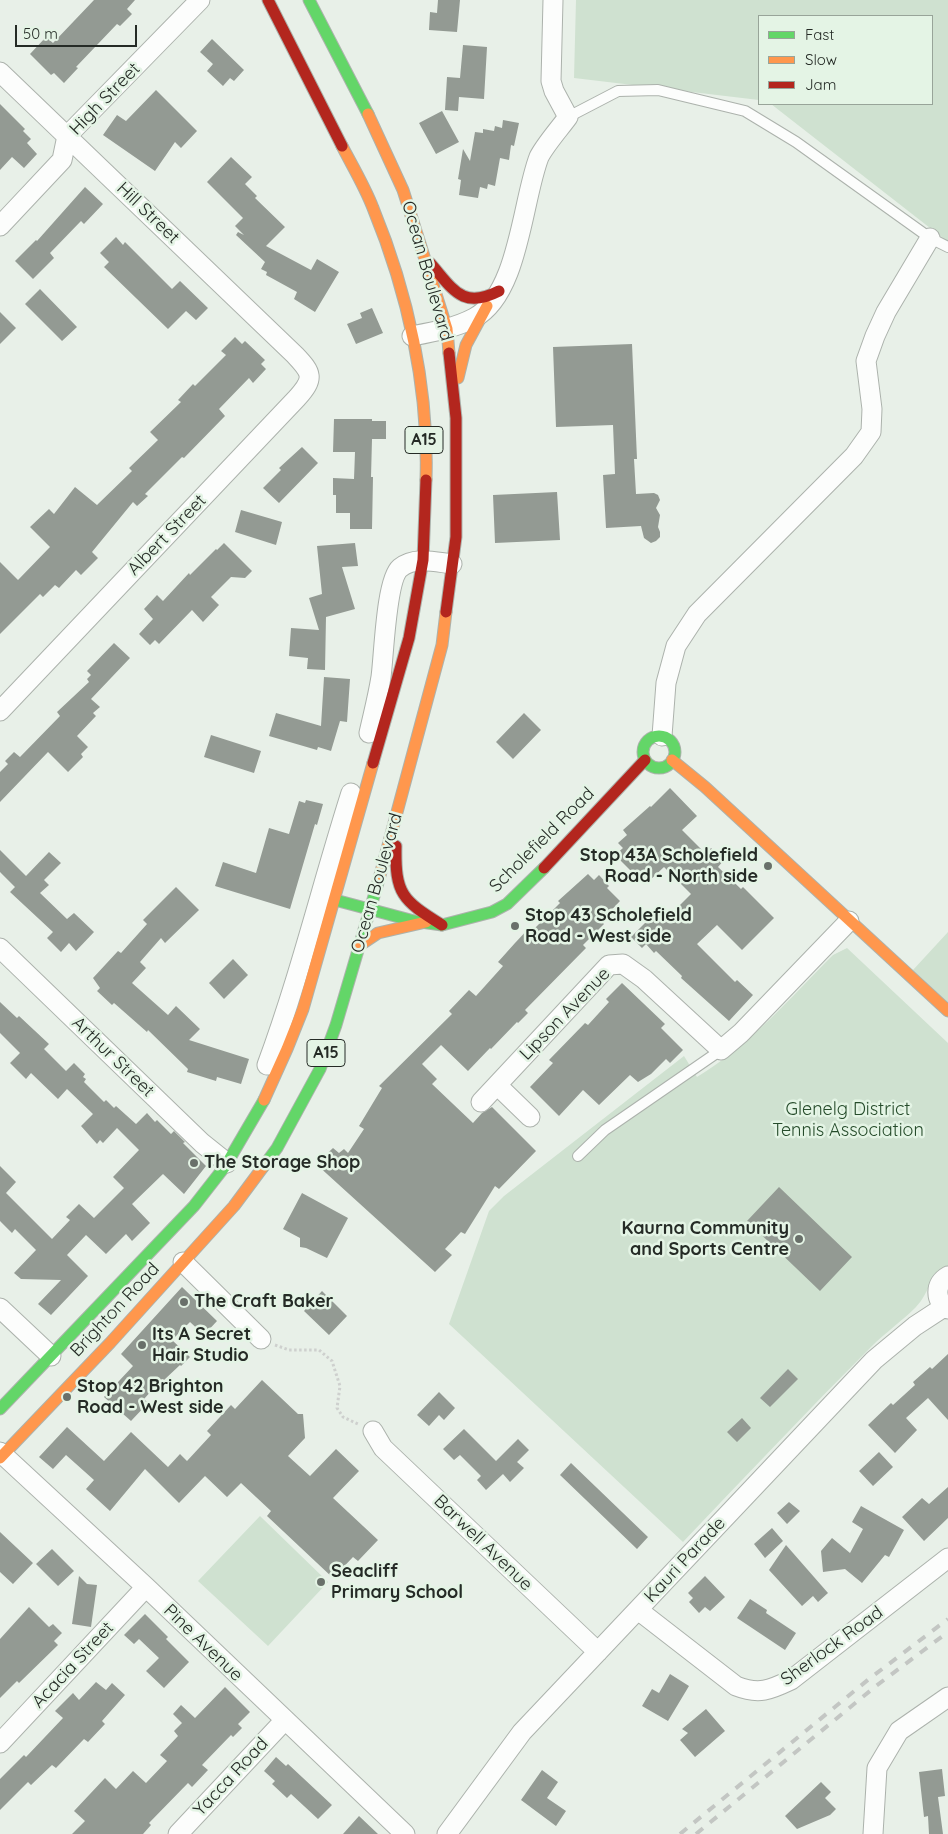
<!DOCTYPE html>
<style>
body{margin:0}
#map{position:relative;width:948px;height:1834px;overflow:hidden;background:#e8f0e8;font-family:Quicksand,sans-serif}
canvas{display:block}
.legend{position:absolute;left:758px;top:15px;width:175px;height:90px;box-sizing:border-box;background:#e4f4e5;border:1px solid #98a499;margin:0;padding:6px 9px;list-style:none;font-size:15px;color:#252b26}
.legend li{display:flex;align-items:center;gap:10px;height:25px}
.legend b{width:25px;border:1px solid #98a499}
.scale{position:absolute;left:15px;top:25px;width:122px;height:22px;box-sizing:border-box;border:2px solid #252b26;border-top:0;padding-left:6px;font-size:15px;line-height:18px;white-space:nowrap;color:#252b26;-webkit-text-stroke:4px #e4f4e5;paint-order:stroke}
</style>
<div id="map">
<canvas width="948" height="1834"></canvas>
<ul class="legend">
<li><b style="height:6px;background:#63d668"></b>Fast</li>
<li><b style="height:6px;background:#ff974d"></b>Slow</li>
<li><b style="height:6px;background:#b3261e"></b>Jam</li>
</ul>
<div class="scale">50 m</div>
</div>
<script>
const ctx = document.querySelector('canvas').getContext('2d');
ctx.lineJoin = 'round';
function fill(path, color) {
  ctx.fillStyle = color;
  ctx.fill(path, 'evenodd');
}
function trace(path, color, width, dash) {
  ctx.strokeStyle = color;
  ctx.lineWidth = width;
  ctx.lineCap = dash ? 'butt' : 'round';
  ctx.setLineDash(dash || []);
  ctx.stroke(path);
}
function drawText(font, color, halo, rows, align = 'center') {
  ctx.font = font + ' Quicksand,sans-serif';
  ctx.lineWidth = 5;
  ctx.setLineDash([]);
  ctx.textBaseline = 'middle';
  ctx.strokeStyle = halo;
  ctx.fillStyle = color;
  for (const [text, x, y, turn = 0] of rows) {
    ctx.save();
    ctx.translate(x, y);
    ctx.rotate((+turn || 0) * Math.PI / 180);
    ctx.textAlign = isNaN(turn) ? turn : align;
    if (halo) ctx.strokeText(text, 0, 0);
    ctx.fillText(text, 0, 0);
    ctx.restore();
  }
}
const green = new Path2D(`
 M576 0H948V242L771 104H932V16H759V100L574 78Z
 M948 932V1003L913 970Z
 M847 948 948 1043V1266C927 1278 931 1291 916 1307 902 1321 885 1333 871 1347 807 1411 745 1477 683 1542L449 1324 489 1211 504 1196 684 1056 697 1077C750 1045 790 998 833 955Z
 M260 1516 328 1582 268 1646 198 1581Z`);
const building = new Path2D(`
 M94 0H135L127 9 132 14 120 26 117 24 76 67 78 68 64 83 54 73 51 75 30 54 46 37 53 43Z
 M438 0H460L457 32 429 30 430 12 437 13Z
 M212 39 244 70 234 81 230 78 223 86 207 71 213 64 200 52Z
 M463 45 487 47 484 99 459 97 458 111 445 110 447 77 460 78Z
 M156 90 197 131 181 148 175 142 155 171 103 135 117 115 126 121Z
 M0 104 25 129 23 131 31 139 27 143 37 154 24 168 12 157 0 170Z
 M442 111 459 142 436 154 419 123Z
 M503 120 519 123 514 146 511 145 509 160 500 158 495 186 488 184 487 189 480 187 478 198 459 195 461 180 458 179 463 149 470 161 475 132 483 133V129L494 131 495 126 502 128Z
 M231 157 252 177 245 184 257 196 255 198 285 227 266 246 311 270 317 259 339 272 315 312 294 299 297 292 266 275 267 272 261 269 265 262 236 235 238 232 244 235 235 226 243 218 207 182Z
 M85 187 103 204 84 224 81 221 50 253 54 258 33 279 15 261 36 240 37 241Z
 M116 237 123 245 125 242 172 289 180 281 208 308 196 320 186 311 168 329 104 267 109 262 100 253Z
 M40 289 77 327 62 341 25 304Z
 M372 308 383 333 356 344 347 324 362 318 360 313Z
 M0 312 16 328 0 344Z
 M235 337 242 344 245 341 265 360 261 364 266 369 253 383 249 378 219 409 225 416 184 458 182 457 145 494 148 496 137 506 133 502 92 552 98 558 81 575 76 570 59 588 55 585 43 597 40 594 0 634V562L18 580 50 547 30 527 49 509 54 514 75 487 97 505 132 471 129 468 158 440 150 432 181 402 178 400 193 384 195 386 226 355 221 351Z
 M632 344 637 459H634L636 494 654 493 658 495 660 500 656 508 660 515 658 527 660 532V537L656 541 651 543 644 538 641 526 606 528 603 475 615 474 613 425 556 427 553 347Z
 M334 419H372V421H386V439H372L371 477H373L372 529H350V513H336V495H333V478L354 479 355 452H333Z
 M302 447 318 463 279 503 263 488 281 470 279 468Z
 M557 492 560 540 495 543 493 495Z
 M241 510 282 522 276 545 235 532Z
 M224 543 252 571 245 578 231 577 211 597 219 605 203 622 192 610 159 644 155 640 150 645 139 634 153 619 144 609 157 595 163 601 189 573 190 575 216 549 217 550Z
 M355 543 358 566 342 567 355 609 326 617 325 670 307 669 308 658 289 656 291 628 319 630 309 598 322 594 317 546Z
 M114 643 130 658 91 699 100 707 93 713 96 716 77 736 88 747 81 754 83 757 68 772 48 752 0 802V772L8 764 5 761 14 752 20 757 60 716 57 712 89 682 87 679 91 675 87 671Z
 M324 677 350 679 347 722 340 721 331 751 318 747 317 750 269 736 276 713 321 726Z
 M524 713 541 730 513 759 496 742Z
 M211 735 261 751 254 773 204 757Z
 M670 788 697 816 682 830 706 854 711 848 724 860 718 867 741 889 743 887 774 918 742 950 717 925 697 944 735 982 737 980 753 995 729 1021 681 978 682 976 656 951 654 953 646 944 642 948 631 937 660 908 668 917 691 894 664 867 648 882H642L615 855 623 848 618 843 627 835 623 830 650 806 651 807Z
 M306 800 323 804 317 825 315 824 290 909 215 886 223 862 256 873 269 828 289 834 299 801 305 803Z
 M0 850 26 876 49 852 61 863 44 880 49 885 40 893 67 919 74 913 94 932 76 951 69 943 61 952 47 938 53 932 10 892 15 887 0 872Z
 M588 874 594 880 599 875 609 886 607 888 620 901 601 921 604 924 583 945 586 948 525 1010 528 1013 518 1023 517 1022 491 1049 490 1048 468 1071 441 1045 422 1064 437 1079 432 1084 473 1123 482 1113 492 1107 536 1151 499 1189 495 1186 465 1234 461 1232 445 1249 452 1255 435 1272 316 1164 333 1148 339 1153 344 1149 348 1153 364 1129 359 1126 382 1088 379 1086 452 1014 449 1011 469 990 476 996 503 966 498 962 515 943 530 927 533 930 560 903 558 901Z
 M176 887 199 910 165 943 161 938 140 962 146 968 132 983 168 1015 176 1006 200 1029 189 1040 249 1059 241 1084 217 1077 216 1081 187 1072 188 1069 148 1030 147 1032 114 1003 112 1005 97 991 100 988 93 978 118 951 121 953 147 924 143 920Z
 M233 959 248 975 224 999 209 983Z
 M622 983 665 1024 661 1028 683 1050 670 1063 666 1059 651 1074 638 1082 630 1075 599 1105 583 1090 559 1116 530 1087 553 1063 549 1060 585 1023 588 1025 609 1002 606 999Z
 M0 1002 17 1018 19 1016 49 1044 44 1049 66 1071 74 1063 85 1074 83 1077 86 1079 84 1082 104 1102 106 1100 114 1108 116 1106 136 1124 147 1113 155 1122 157 1120 171 1134 174 1131 185 1142 183 1143 206 1166 184 1194 163 1174 132 1204 150 1223 132 1241 126 1234 106 1254 86 1235 67 1255 88 1276 51 1315 38 1304 61 1280 21 1279 14 1273 36 1250 15 1229 12 1233 0 1221V1166L16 1182 6 1193 52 1239 70 1220 66 1217 79 1204 94 1218 124 1188 113 1177 139 1150 117 1128 103 1143 100 1140 97 1144 81 1126 93 1114 67 1089 58 1099 31 1073 26 1079 10 1063 20 1053 0 1033Z
 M779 1187 852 1257 820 1291 747 1221Z
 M302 1193 348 1218 327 1258 306 1248 300 1247V1238L283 1229Z
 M182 1287 217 1321 204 1335 190 1322 172 1340 190 1357 181 1366 180 1365 164 1380 162 1379 144 1399 148 1403 131 1421 104 1397 133 1366 121 1354Z
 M322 1291 347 1316 329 1335 304 1311Z
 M948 1354V1420L928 1398 906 1418 917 1430 895 1453 868 1425 891 1403 893 1405 915 1385 913 1382 930 1367 932 1369Z
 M788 1369 798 1379 770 1407 760 1398Z
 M262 1380 298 1414H303L305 1438 288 1456 310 1476 336 1449 359 1471 333 1498 378 1540 358 1561 353 1557 333 1578 267 1516 271 1511 241 1483 227 1497 205 1476 179 1503 145 1469 110 1511 86 1489 94 1480 66 1455 53 1469 39 1457 67 1427 104 1461 131 1432 168 1467 180 1454 187 1461 211 1435 207 1431 231 1405 235 1409Z
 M439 1392 455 1408 444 1420 439 1415 429 1426 417 1415Z
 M742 1418 751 1428 737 1442 727 1432Z
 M464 1429 496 1461 518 1439 529 1450 517 1462 524 1468 510 1482 503 1474 486 1490 477 1480 481 1476 460 1455 454 1460 443 1449Z
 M879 1452 893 1467 873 1486 859 1471Z
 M571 1463 648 1537 637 1549 560 1475Z
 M948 1487V1518L924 1541 902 1517 922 1498 929 1504Z
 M789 1502 800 1511 787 1524 777 1513Z
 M861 1506 904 1530 889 1557 885 1555 862 1583 845 1569 823 1572 821 1551 832 1538 850 1553 863 1529 852 1522Z
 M772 1528 783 1541 765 1558 754 1544Z
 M0 1532 33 1563 13 1584 0 1572Z
 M786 1545 828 1593 818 1602 813 1596 802 1606 769 1570Z
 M52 1549 74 1571 58 1586 36 1564Z
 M79 1576 87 1584 97 1585 91 1627 72 1624Z
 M705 1576 725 1597 710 1611 705 1607 699 1613 689 1602 693 1598 688 1593Z
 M750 1599 767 1610 766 1613 796 1633 785 1650 737 1618Z
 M29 1607 49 1627 53 1624 62 1633 54 1641 58 1645 19 1683 17 1681 0 1698V1639Z
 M145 1614 168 1637 166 1639 189 1662 164 1688 146 1671 159 1658 139 1639 134 1644 124 1635Z
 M670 1674 689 1686 668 1721 642 1706 652 1689 659 1693Z
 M96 1682 106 1690 112 1683 125 1695 102 1721 105 1724 88 1742 84 1739 56 1768 52 1765 31 1785 28 1782 0 1810V1779L24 1755 26 1757 63 1718 55 1711 73 1693 79 1700Z
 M225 1687 250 1712 238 1724 242 1728 233 1737 231 1735 202 1765 208 1770 192 1787 188 1783 149 1823 151 1825 143 1834H72L85 1821 74 1811 105 1778 116 1789 133 1771 146 1783 167 1761 160 1755 178 1736 174 1731 182 1723 173 1714 181 1705 195 1718Z
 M706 1709 725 1731 695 1757 680 1740 688 1733 682 1729Z
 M276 1757 286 1766 288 1764 332 1805 318 1819 291 1794 287 1798 272 1784 275 1781 264 1771Z
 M942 1769 945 1796 938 1797 943 1834H929L928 1816 924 1817 919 1772Z
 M542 1770 558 1782 547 1798 566 1811 556 1826 521 1800Z
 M821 1782 831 1792 825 1798 836 1809 830 1815 797 1829 785 1816Z
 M359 1816 378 1834H343Z`);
const path = new Path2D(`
 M275 1345 289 1350H319L332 1361 340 1386 337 1408 343 1417 360 1425`);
const lane = new Path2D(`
 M568 117 618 91 658 90 745 111 796 142 930 238 948 247
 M578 1156 605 1130 721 1050`);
const street = new Path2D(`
 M0 72 295 355C312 373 315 378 297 398L0 711
 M0 226 62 160 67 136 200 0
 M412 336C433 332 455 328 474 318 519 294 522 201 539 157 545 145 560 128 568 117L554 91 551 81 553 0
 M369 733C373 715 378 696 381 677 384 655 386 580 400 568 415 556 435 562 452 564
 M662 736 666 683 676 646 697 614 854 456 871 432 872 409 866 361 875 336 886 312 930 238
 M0 948 202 1143 227 1163
 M267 1065C300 976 322 884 351 793
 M497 1085 530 1117
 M481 1102 609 965 623 964 644 979 721 1050 741 1033 849 921
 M183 1262 261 1339
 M948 1276C934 1284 935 1301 948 1309
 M0 1308 51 1356
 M373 1431 383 1448 598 1652
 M0 1452 146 1587 405 1834
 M638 1610 736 1686C759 1695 770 1690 791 1680L948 1558
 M0 1743 146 1587
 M178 1834 284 1721
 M447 1834 522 1732 874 1360 915 1326 944 1307
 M873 1834 877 1768 899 1731 948 1697`);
const fast = new Path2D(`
 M309 0 368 114
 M643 752a16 16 0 1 1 32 0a16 16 0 1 1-32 0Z
 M335 900 414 921 442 925 492 912 507 904 544 868
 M263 1167 277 1148 320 1069 336 1025 379 879
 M0 1409 194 1206 226 1165 264 1100`);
const slow = new Path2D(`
 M368 114 403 190 447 329 449 353
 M342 146C353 167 365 187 373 208 408 293 429 388 426 480
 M458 378 466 345 487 306
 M672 760 705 787 948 1011
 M379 879 442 645 446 612
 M360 945 378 933 426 922
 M264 1100 287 1049 303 1009 373 763
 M0 1458 110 1343 234 1206 263 1167`);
const jam = new Path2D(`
 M268 0 342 146
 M430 263C453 289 462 310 499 291
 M446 612 456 537V418L449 353
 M373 763 409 638 423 560 426 480
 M396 846C395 894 402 900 442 925
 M544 868 645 760`);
const rail = new Path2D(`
 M680 1834 869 1679 948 1619
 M696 1834 876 1686 948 1632`);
const markers = [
 [768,866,5,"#69706a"],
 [515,926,5,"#69706a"],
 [194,1163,5,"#69706a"],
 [799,1239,5,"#69706a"],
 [184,1302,5,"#69706a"],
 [142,1345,5,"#69706a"],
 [67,1397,5,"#69706a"],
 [321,1582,5,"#69706a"]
];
const shields = [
 [424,440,38],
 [326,1053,38]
];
const shieldNames = [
 ["A15",424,440],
 ["A15",326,1053]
];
const streetNames = [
 ["High Street",105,99,-46],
 ["Hill Street",148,213,44],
 ["Ocean Boulevard",427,271,74],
 ["Albert Street",167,535,-46],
 ["Scholefield Road",542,840,-45],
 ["Ocean Boulevard",377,883,-74],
 ["Lipson Avenue",565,1014,-46],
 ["Arthur Street",113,1057,44],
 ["Brighton Road",115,1310,-47],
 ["Barwell Avenue",483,1543,44],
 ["Kauri Parade",685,1560,-47],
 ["Pine Avenue",203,1643,44],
 ["Sherlock Road",832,1646,-36],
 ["Acacia Street",73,1665,-47],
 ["Yacca Road",231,1777,-47]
];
const poiNames = [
 ["Stop 43A Scholefield",758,856,"right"],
 ["Road - North side",758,877,"right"],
 ["Stop 43 Scholefield",525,916],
 ["Road - West side",525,937],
 ["The Storage Shop",204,1163],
 ["Kaurna Community",789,1229,"right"],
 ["and Sports Centre",789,1250,"right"],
 ["The Craft Baker",194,1302],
 ["Its A Secret",152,1335],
 ["Hair Studio",152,1356],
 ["Stop 42 Brighton",77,1387],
 ["Road - West side",77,1408],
 ["Seacliff",331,1572],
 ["Primary School",331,1593]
];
const parkNames = [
 ["Glenelg District",848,1110],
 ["Tennis Association",848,1131]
];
fill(green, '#cfe1d0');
fill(building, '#939a93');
trace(lane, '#acb2ac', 12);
trace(street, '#acb2ac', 21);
trace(fast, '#acb2ac', 13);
trace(slow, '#acb2ac', 13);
trace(jam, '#acb2ac', 13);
trace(path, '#ced0ce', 3, [2.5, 2.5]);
trace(lane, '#fcfdfc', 10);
trace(street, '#fcfdfc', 19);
trace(fast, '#63d668', 11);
trace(slow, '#ff974d', 11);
trace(jam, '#b3261e', 11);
trace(rail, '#c3c6c3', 4, [9, 9]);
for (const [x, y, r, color] of markers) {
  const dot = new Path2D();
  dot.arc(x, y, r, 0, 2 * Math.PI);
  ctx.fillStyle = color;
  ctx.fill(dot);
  trace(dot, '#e4f4e5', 2);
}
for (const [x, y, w] of shields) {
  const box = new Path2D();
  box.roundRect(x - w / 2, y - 13.5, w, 27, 4);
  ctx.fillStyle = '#e4f4e5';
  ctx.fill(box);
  trace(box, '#252b26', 1);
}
drawText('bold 16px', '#252b26', null, shieldNames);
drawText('18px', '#252b26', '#e4f4e5', streetNames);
drawText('bold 18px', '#252b26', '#e4f4e5', poiNames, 'left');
drawText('18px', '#264c2b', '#e4f4e5', parkNames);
</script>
